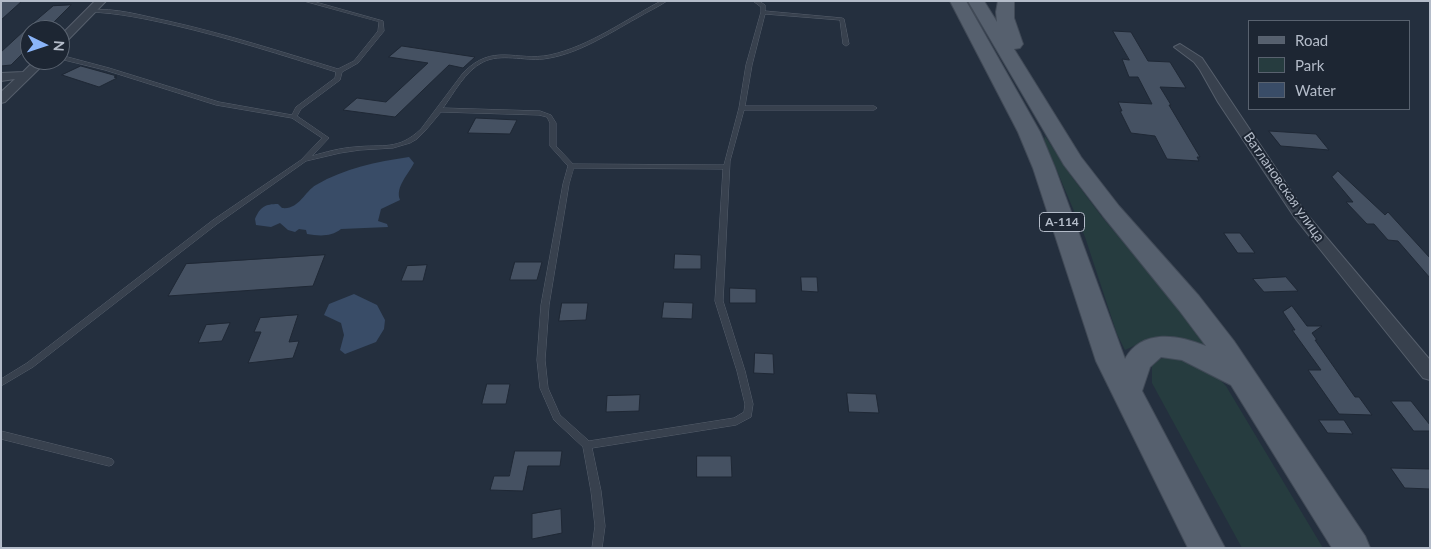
<!DOCTYPE html>
<meta charset="utf-8">
<style>
body{margin:0}
#map{position:relative;width:1431px;height:549px;overflow:hidden;background:#242f3e;font-family:Lato,sans-serif}
canvas{display:block}
.frame{position:absolute;inset:0;border:2px solid #b4bcc9;pointer-events:none}
.legend{position:absolute;left:1248px;top:20px;width:162px;height:90px;box-sizing:border-box;background:#1d2633;border:1px solid #59626f;margin:0;padding:6px 9px;list-style:none;font-size:15px;color:#b4bcc9}
.legend li{display:flex;align-items:center;gap:10px;height:25px}
.legend b{width:25px;border:1px solid #59626f}
.north{position:absolute;left:20px;top:20px;width:50px;height:50px;box-sizing:border-box;background:#1d2633;border:1px solid #59626f;border-radius:50%;rotate:94deg;font-size:14px;font-weight:700;line-height:20px;text-align:center;color:#b4bcc9}
.north::after{content:'';display:block;margin:auto;width:18px;height:22px;background:#8ab4f8;clip-path:polygon(50% 0,100% 100%,50% 72%,0 100%)}
</style>
<div id="map">
<canvas width="1431" height="549"></canvas>
<div class="frame"></div>
<ul class="legend">
<li><b style="height:6px;background:#56606e"></b>Road</li>
<li><b style="height:14px;background:#263c3f"></b>Park</li>
<li><b style="height:14px;background:#394c67"></b>Water</li>
</ul>
<div class="north">N</div>
</div>
<script>
const ctx = document.querySelector('canvas').getContext('2d');
ctx.lineJoin = 'round';
function fill(path, color) {
  ctx.fillStyle = color;
  ctx.fill(path, 'evenodd');
}
function trace(path, color, width, dash) {
  ctx.strokeStyle = color;
  ctx.lineWidth = width;
  ctx.lineCap = dash ? 'butt' : 'round';
  ctx.setLineDash(dash || []);
  ctx.stroke(path);
}
function drawText(font, color, halo, rows, align = 'center') {
  ctx.font = font + ' Lato,sans-serif';
  ctx.lineWidth = 4;
  ctx.setLineDash([]);
  ctx.textBaseline = 'middle';
  ctx.strokeStyle = halo;
  ctx.fillStyle = color;
  for (const [text, x, y, turn = 0] of rows) {
    ctx.save();
    ctx.translate(x, y);
    ctx.rotate((+turn || 0) * Math.PI / 180);
    ctx.textAlign = isNaN(turn) ? turn : align;
    if (halo) ctx.strokeText(text, 0, 0);
    ctx.fillText(text, 0, 0);
    ctx.restore();
  }
}
const green = new Path2D(`
 M1045 136 1072 177 1102 217 1188 320 1212 351 1163 337C1147 337 1139 344 1125 350L1117 334 1085 237 1044 140Z
 M1171 356C1190 357 1213 371 1226 386L1323 548H1242L1152 383V366L1160 359Z`);
const water = new Path2D(`
 M409 157 414 163C408 175 395 187 400 200L381 209 378 221 387 224 388 227 341 229C331 237 319 236 307 234L306 230 299 229 295 232 288 230 280 223 271 227 256 225 255 219C260 207 265 204 278 204L282 208C299 210 304 192 316 185 345 168 376 162 409 157Z
 M354 294 377 305 385 320 384 329 376 342 345 354 340 350 344 335 341 323 324 315 329 304Z`);
const building = new Path2D(`
 M1 1H22L1 20Z
 M71 5 46 30H30V46L11 65 1 66V52L27 28 53 6Z
 M1113 31 1131 32 1148 61 1170 62 1186 88 1160 87 1171 105H1169L1200 157H1197L1199 161 1167 159 1155 136 1131 133 1120 111H1122L1118 102 1152 104 1138 77H1129L1122 59 1129 60Z
 M402 46 475 57 463 68 449 65 395 117 343 110 357 98 386 102 428 63 389 57Z
 M81 66 117 76 114 77 117 78 99 87 62 75Z
 M476 118 517 120 510 134 468 133Z
 M1269 131 1316 134 1329 150 1281 146Z
 M1338 171 1385 215 1388 212 1430 258V278L1398 241 1388 240 1374 224H1367L1346 202H1353L1332 177Z
 M1224 233H1240L1255 253H1238Z
 M675 254 701 255V269H674Z
 M325 255 313 286 168 296 186 264Z
 M515 262H542L537 280H510Z
 M427 265 423 281H401L407 266Z
 M801 277H817L818 292 802 291Z
 M1286 277 1298 291 1264 292 1253 279Z
 M730 288 756 289V303H730Z
 M664 302 693 303 692 319 662 318Z
 M562 303H588L586 320 559 321Z
 M1292 306 1307 326H1322L1312 333 1317 340H1315L1355 397H1359L1372 415 1339 414 1308 370H1321L1292 330H1295L1283 312Z
 M298 315 289 342 299 341 293 358 248 363 261 332H254L260 318Z
 M230 323 222 341 198 343 206 325Z
 M755 353 773 354 774 374 754 373Z
 M487 384H510L506 404H482Z
 M847 393 876 394 879 413 849 412Z
 M640 395 639 411 606 412 607 396Z
 M1391 401H1411L1430 425V431H1414Z
 M1319 420H1344L1353 434 1328 433Z
 M515 451H562L560 466H528L523 491 490 490 494 476H509Z
 M697 456H731L732 477H697Z
 M1391 468 1430 469V489L1405 488Z
 M561 509 562 533 532 539V514Z`);
const service = new Path2D(`
 M304 1H312L383 21 384 31 358 63 342 72 340 80 301 109 297 116 329 138 312 156C326 152 340 148 355 147 383 144 398 151 421 129L463 73C493 42 516 62 550 55 590 46 625 20 661 1H667C658 7 647 12 637 18 608 34 577 55 543 59 524 61 501 53 483 62 465 71 454 93 443 108L540 111 551 115 556 123V146L573 164 724 165 739 108 746 65 761 12V7L753 1H759L765 5V11L842 18 844 19 849 44 846 46 843 44 840 20 765 14 752 65 745 106H874L877 108 874 110H744L730 161 723 301 745 371 753 404 751 417 736 425 592 448 601 491 605 526 602 548H592L595 526 591 491 583 447 554 420 540 388 537 360 541 305 563 184 568 166 550 146V123L547 117 539 115 441 112 425 131 417 139 410 143 393 148 360 150 340 153 306 161 217 224 33 367 1 386V379L27 363 213 220 301 160 322 138 292 118 216 105 105 70 60 59V55L109 68 219 102 292 115 296 107 335 78 336 72C282 55 229 38 173 25 146 19 119 13 90 12L88 11V10C115 7 143 16 168 21 226 34 282 52 338 69L354 61 378 31 379 22ZM574 168 723 169 715 301 737 371 745 404 744 412 734 418 589 441 560 415 548 388 545 360 549 305 569 184Z
 M1 431 109 458 112 459 114 462 112 465 109 466 1 439Z`);
const minor = new Path2D(`
 M95 1H106L64 44 60 45V36Z
 M1180 44 1202 58 1305 212 1430 360V380L1423 378 1295 218 1218 102 1200 70 1194 62 1174 47Z
 M35 60H48L5 102 1 103V92L15 79 1 81V73L23 72Z`);
const primary = new Path2D(`
 M950 1H966L1040 132 1055 168 1125 359C1142 328 1179 335 1206 346L1179 310 1103 216 1064 165 968 1H984L997 22 996 12 998 1H1014V18L1023 44 1020 48 1014 49 1081 157 1119 206 1199 296 1234 341 1365 536 1370 548H1332L1231 385 1182 360 1161 357 1150 367 1142 391 1225 548H1188L1096 361 1033 168 1018 132Z`);
const shields = [
 [1062,222,45]
];
const shieldNames = [
 ["А-114",1062,222]
];
const streetNames = [
 ["Ватлановская улица",1284,187,55]
];
fill(green, '#263c3f');
fill(water, '#394c67');
fill(building, '#455162');
trace(building, '#1f2835', 1);
trace(service, '#565f6c', 1);
trace(minor, '#565f6c', 2);
trace(primary, '#414a57', 2);
fill(service, '#38414e');
fill(minor, '#38414e');
fill(primary, '#56606e');
for (const [x, y, w] of shields) {
  const box = new Path2D();
  box.roundRect(x - w / 2, y - 9.5, w, 19, 4);
  ctx.fillStyle = '#1d2633';
  ctx.fill(box);
  trace(box, '#b4bcc9', 1);
}
drawText('bold 12px', '#b4bcc9', null, shieldNames);
drawText('14px', '#b4bcc9', '#1d2633', streetNames);
</script>
